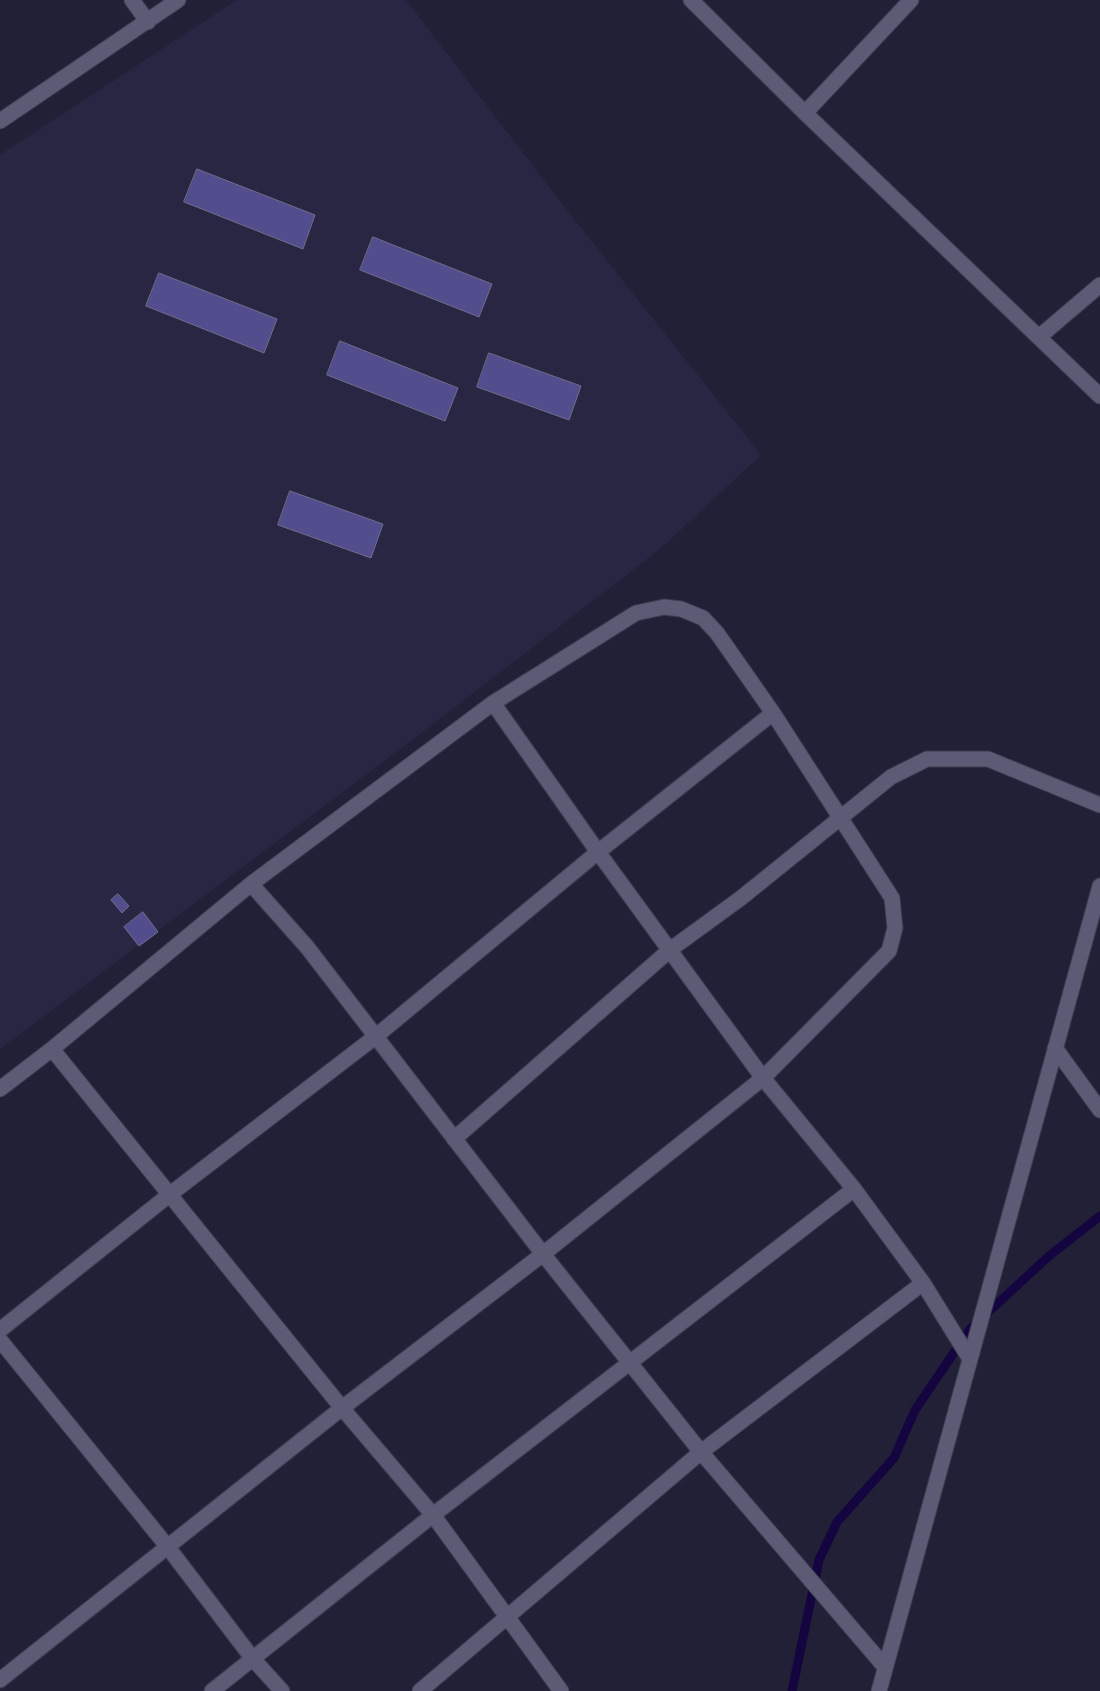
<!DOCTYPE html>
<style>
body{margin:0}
canvas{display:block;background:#212037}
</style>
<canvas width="1100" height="1691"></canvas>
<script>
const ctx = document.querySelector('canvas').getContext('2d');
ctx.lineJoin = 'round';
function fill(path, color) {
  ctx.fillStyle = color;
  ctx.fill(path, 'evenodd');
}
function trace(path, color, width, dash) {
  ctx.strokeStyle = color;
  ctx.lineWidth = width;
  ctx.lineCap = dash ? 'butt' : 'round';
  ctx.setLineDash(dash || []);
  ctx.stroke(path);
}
const built = new Path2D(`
 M237 0H406L559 200 761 455 660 549 420 734 0 1049V155Z`);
const stream = new Path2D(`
 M792 1691 819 1560 837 1522 894 1458 915 1410 970 1329 1049 1256 1100 1216`);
const building = new Path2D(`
 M197 169 315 215 303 249 184 202Z
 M373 237 492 284 479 317 360 270Z
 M159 273 277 319 264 353 146 306Z
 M340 341 458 388 445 421 327 375Z
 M489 353 581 386 569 420 477 387Z
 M290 491 383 524 371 558 278 525Z
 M118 894 129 906 122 913 111 900Z
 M143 912 158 932 139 946 124 927Z`);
const minor = new Path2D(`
 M132 0 148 22
 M691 0 805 113 1100 396
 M805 113 911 0
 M0 121 178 0
 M1039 337 1100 285
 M493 703 598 852 763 1078 854 1189 923 1283 970 1359
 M251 884 307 947 543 1254 701 1452 885 1667
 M1055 1048 1100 1110
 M52 1049 342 1408 433 1515 561 1691
 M0 1089 52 1049 251 884 493 703 636 613 664 607 681 609 703 618 717 633 773 713 598 852 375 1037 169 1195 0 1330
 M454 1139 671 949 741 898 891 777 927 759H988L1100 805
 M0 1340 167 1546 253 1659 282 1691
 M0 1680 342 1408 543 1254 763 1078 889 951 895 928 892 898 773 713
 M212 1691 433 1515 854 1189
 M420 1691 701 1452 923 1283
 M879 1691 1100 886`);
fill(built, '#282643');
trace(stream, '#14043f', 9);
fill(building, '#524d8d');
trace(building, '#6e6e89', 1);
trace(minor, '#3d3c4f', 17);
trace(minor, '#5b5b75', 15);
</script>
